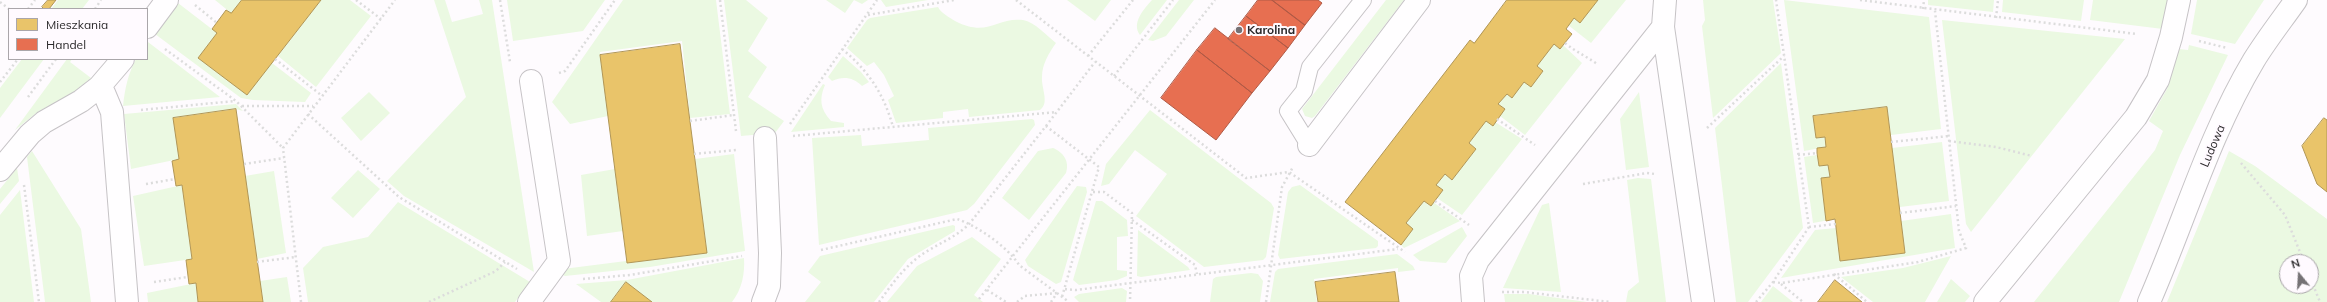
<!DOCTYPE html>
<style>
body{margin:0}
#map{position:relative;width:2327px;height:302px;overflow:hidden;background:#fefbfe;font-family:Mulish,sans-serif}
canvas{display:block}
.legend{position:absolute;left:8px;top:8px;width:140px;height:52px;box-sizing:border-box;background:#fffaff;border:1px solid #aaa6aa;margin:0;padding:5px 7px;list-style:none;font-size:12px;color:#2b292b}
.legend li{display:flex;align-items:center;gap:8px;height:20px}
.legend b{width:20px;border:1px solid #aaa6aa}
.north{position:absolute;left:2279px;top:254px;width:40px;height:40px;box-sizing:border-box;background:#fffaff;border:1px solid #aaa6aa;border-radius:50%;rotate:342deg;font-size:11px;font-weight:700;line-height:16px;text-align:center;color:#2b292b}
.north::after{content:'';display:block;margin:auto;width:14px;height:18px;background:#757275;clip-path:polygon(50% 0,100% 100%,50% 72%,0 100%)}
</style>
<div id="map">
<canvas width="2327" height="302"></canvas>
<ul class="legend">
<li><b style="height:11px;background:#e9c46a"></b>Mieszkania</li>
<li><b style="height:11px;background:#e76f51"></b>Handel</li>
</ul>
<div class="north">N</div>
</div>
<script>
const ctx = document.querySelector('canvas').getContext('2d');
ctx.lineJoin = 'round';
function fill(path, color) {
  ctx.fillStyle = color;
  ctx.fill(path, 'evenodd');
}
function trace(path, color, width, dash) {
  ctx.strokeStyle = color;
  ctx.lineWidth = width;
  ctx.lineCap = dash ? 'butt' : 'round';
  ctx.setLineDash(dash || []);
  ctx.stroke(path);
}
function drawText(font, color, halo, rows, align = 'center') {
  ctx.font = font + ' Mulish,sans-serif';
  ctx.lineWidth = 4;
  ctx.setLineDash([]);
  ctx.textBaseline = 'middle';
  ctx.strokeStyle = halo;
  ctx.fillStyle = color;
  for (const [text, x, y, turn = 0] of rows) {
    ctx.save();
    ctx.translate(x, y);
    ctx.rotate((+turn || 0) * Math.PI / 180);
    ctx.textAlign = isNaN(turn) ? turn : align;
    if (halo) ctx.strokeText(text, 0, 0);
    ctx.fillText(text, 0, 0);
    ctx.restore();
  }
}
const green = new Path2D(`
 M58 0H89L82 9H51Z
 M215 0H242L231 13Z
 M321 0H350L371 16 316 87 278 56Z
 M434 0H445L452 22 483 14 479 0H492L534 272 404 196 387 181 466 97Z
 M507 0H605L583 31 513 41Z
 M623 0H716L730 114 690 118 682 41 600 52 608 116 570 124 552 102Z
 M724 0H746L768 18 748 51 767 67 748 97 784 121 775 133 741 136Z
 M826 0H868L862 4 854 0 845 13Z
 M881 0H928L886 7Z
 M1067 0H1111L1095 21Z
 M1152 0H1167L1140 35C1131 23 1144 9 1152 0Z
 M1179 0H1194L1166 36 1153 41 1148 40Z
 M1386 0H1404L1315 116 1312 118 1305 116 1302 109Z
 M1598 0H1626L1591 43 1568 25 1574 18 1580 23Z
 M1703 0H1773L1781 53 1713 118 1702 26 1705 20Z
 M1784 0 1929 17 1941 129 1891 135 1887 107 1813 116 1816 138 1825 137 1826 147 1804 151Z
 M1928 0H1994L1993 12 1928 5Z
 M2003 0H2084L2081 21 2002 12Z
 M2093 0H2168L2163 29 2090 20Z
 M2197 0H2264L2235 44 2191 34Z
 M178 3 217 33 198 58 247 95 272 63 311 93 305 102 253 100 241 98 155 34Z
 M938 7C941 13 949 17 955 21 988 38 996 17 1023 20 1035 22 1047 36 1056 43 1049 53 1042 64 1042 77 1041 88 1050 103 1040 110L969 117 968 109 943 112V118L896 123 888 100 894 96 884 75 874 62 867 66 847 48 867 20 870 18Z
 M1942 20 2125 39 1971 232 1966 224Z
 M148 42 220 97 123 106C125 88 128 74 136 59H147Z
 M1554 44 1560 49 1563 45 1582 63 1525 135 1500 116 1505 109 1498 104 1507 94 1512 98 1524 82 1531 87 1543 71 1537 66Z
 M2189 45 2228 55 2180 155 2119 302H2034L2155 150 2163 131 2149 121 2167 89 2179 49 2188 50Z
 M843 56 861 72 869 82 862 86C853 77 843 76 832 81L828 77Z
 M22 59H44L0 118V88Z
 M67 59H72L70 62 91 78 73 93 39 111 15 130Z
 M1781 63 1803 228 1748 302H1736L1715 128Z
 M823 84 825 85C819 99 820 109 831 121L844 123V127L791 132Z
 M369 92 390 113 361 141 341 118Z
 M1639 92 1649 167 1626 170 1620 119Z
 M236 104 243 111 236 109 174 118 179 159 131 169 124 114Z
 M1150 110 1271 203 1274 208 1266 257 1263 260 1204 267 1136 216 1167 174 1135 150 1109 184 1101 186 1106 164Z
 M1032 119 1034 120 1035 125 974 204 967 210 819 245 812 138 861 135 862 146 929 140 928 128Z
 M1486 121 1495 122 1522 139 1462 215 1437 198 1443 190 1436 185 1445 174 1452 180 1476 149 1469 143Z
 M1942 142 1949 201 1900 207 1892 148Z
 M1053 148C1063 152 1070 161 1066 173L1029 220 1002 198 1038 151Z
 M32 151 81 229 91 302H45L27 157Z
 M2229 151 2255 166 2327 219V302H2167ZM2287 262H2311V286H2287Z
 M734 154 745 251 650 267 565 276 561 274 563 269 626 261 627 263 707 253 695 159Z
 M1817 155 1819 165H1828L1830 177 1821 179 1826 220 1835 219 1813 223 1804 157Z
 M17 168 19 181 0 204V189Z
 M615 169 623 231 587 236 581 175Z
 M358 170 380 189 353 218 331 198Z
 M274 171 286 253 257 259 245 176Z
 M1638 178 1651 179 1666 302H1626L1628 291 1639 282 1627 180Z
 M182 185 192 259 144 266 133 196Z
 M1300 185 1378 241V246L1376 248 1280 259 1278 255 1288 192 1292 187Z
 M1077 186 1086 187 1087 192 1061 282 1056 284 1028 266 1025 260Z
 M20 190 34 302H0V215Z
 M1096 201H1102L1127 220 1128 236 1117 237V270L1127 271V276L1117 280 1079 285 1073 280Z
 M1424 201 1430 206 1433 202 1460 221 1404 248 1401 245 1406 223Z
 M398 202 530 282 515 302H308L303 268 323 247 368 237Z
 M1549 203 1561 292 1503 288 1542 205Z
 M1951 214 1955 248 1781 278 1815 230 1836 228 1841 261 1905 253 1901 221Z
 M953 225 955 226V231L908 259 874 302H805L821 282 808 272 820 256Z
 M1462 227 1467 236 1446 263 1420 261 1413 255Z
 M1138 230 1188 267 1190 270 1141 277 1137 276Z
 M972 237 1001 259 974 295 983 302H887L917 266Z
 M1397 254 1413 266 1415 270 1398 272V268L1314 279 1317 302H1270L1275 272 1278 269Z
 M1951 256 1925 302H1873L1841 277 1903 268Z
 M744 258C745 274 742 289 732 302H652L626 282 611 302H601L576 284 627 280Z
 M1251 273 1258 274 1263 281 1260 302H1210L1213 279 1216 277Z
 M287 277 291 302H263L260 281Z
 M1951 279 1970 296 1965 302H1937Z
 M196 283 198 302H148L147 293Z
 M1773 286 1793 302H1761Z
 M1122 288 1127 291 1126 302H1079L1074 297 1079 294Z
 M1504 294H1529L1587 302H1505Z`);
const homes = new Path2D(`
 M48 0H56L49 9H44L42 7Z
 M242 0H321L247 95 198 58 217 33 212 29 226 10 231 13Z
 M1507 0H1598L1580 23 1574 18 1566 29 1572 34 1560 49 1554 44 1537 66 1543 71 1531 87 1524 82 1512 98 1507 94 1498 104 1505 109 1493 126 1486 121 1469 143 1476 149 1452 180 1445 174 1436 185 1443 190 1431 206 1424 201 1406 223 1413 229 1401 245 1345 202 1470 40 1474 43Z
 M680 44 707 253 627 263 600 55Z
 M1887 107 1905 253 1840 261 1835 219 1826 221 1821 178 1830 177 1828 165 1819 166 1817 153V148L1826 147 1825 137 1816 138 1813 116Z
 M236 109 263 302H198L196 283 189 284 186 260 192 259 182 185 176 186 172 161 179 159 173 118Z
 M2324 118 2327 120V192L2317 184 2302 146Z
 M1395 272 1399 302H1318L1315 282Z
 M1835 280 1862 302H1818Z
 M626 282 652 302H611Z`);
const shops = new Path2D(`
 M1258 0H1272L1305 25 1288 48 1246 16Z
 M1272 0H1318L1322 3 1305 25Z
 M1246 16 1288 48 1270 71 1228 39Z
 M1215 28 1270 71 1252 93 1197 50Z
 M1197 50 1252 93 1216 140 1161 98Z`);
const path = new Path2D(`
 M356 0 381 19
 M500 0 510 62
 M720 0 736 131
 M1016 0 1246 178 1289 172 1405 252
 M1860 0 2137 34
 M0 2 9 9
 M195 5 217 23
 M28 9 35 0
 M95 9 101 0
 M1923 9 1924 0
 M868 15 954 0
 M1996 18 1998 0
 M2199 41 2227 48
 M1565 43C1576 52 1586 56 1597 64
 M165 49 236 101 283 148
 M842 49C868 70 884 94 893 127
 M1088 56 1133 0
 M275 59 321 95
 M559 73 565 71 615 0
 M1114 76 1173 0
 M0 82 18 59
 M28 97 56 59
 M242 106H313
 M141 110 235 101
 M308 114 399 197 517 269
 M1497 119 1535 145
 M690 121 734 115
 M790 124 877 0
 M1046 126 1095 62
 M1707 128 1784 56
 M793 136 1057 112
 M1949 141 1996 147 2032 156
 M1891 142 1949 136
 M694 154 736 150
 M1798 155 1817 153
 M2241 163 2285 215 2304 262
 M244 164 284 158
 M146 184 175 179
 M1583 184 1647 173 1655 174
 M24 185 39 302
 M1093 192H1104L1132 213 1130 302
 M1435 201 1469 225
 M1900 213 1956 206
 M1132 220 1195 265 1197 274
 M1809 227 1836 224
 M821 250 957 219C976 225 1008 247 1019 265L1069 302
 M257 262 296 257
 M1834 274 1867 302
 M583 279 630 275 742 256
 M2311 280 2320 302
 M154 282 188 277
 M1773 282 1781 283 1918 262 1966 248 1959 231 1935 11
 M1781 284 1803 302
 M1065 289 1076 290 1398 249
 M987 290 1006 302
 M1502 292H1524L1610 302
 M979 299 1215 0
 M301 302 283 148 395 0
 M429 302 496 271 505 262
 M879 302C890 287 901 271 916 259 933 245 955 239 970 223L1046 126 1099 167 1062 297
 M1017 302 1025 296 1057 293
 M1051 302 1057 293
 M1266 302 1282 187 1293 167
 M1756 302 1773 282 1809 227 1776 0`);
const lane = new Path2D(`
 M1309 145 1288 111 1304 91 1310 67 1363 0`);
const street = new Path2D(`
 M1665 0 1663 27 1703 302
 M147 27 167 0
 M99 87 104 93 112 112 127 302
 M1309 145 1419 0
 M0 170 30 134 44 122 81 101 99 87 123 59
 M529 302 559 261 531 81
 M763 302 769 286 770 253 765 138
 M1473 302 1471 276 1478 260 1663 27
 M1985 302 2136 117 2158 80 2171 37 2179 0
 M2149 302C2184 222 2209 135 2254 60 2267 39 2282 20 2296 0`);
const markers = [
 [1239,30,4,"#757275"]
];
const poiNames = [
 ["Karolina",1247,30]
];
const streetNames = [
 ["Ludowa",2213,146,-67]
];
fill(green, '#ebf9e2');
fill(homes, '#e9c46a');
trace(homes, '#b09657', 1);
fill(shops, '#e76f51');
trace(shops, '#af5a46', 1);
trace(lane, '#c6c3c6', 18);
trace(street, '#c6c3c6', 24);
trace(path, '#dcdcdc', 2.5, [2, 3]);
trace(lane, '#fffeff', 16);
trace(street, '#fffeff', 22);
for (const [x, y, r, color] of markers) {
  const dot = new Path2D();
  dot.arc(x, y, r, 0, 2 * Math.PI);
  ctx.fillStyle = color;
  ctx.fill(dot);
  trace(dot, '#fffaff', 1.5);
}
drawText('bold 12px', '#2b292b', '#fffaff', poiNames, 'left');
drawText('12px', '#2b292b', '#fffaff', streetNames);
</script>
